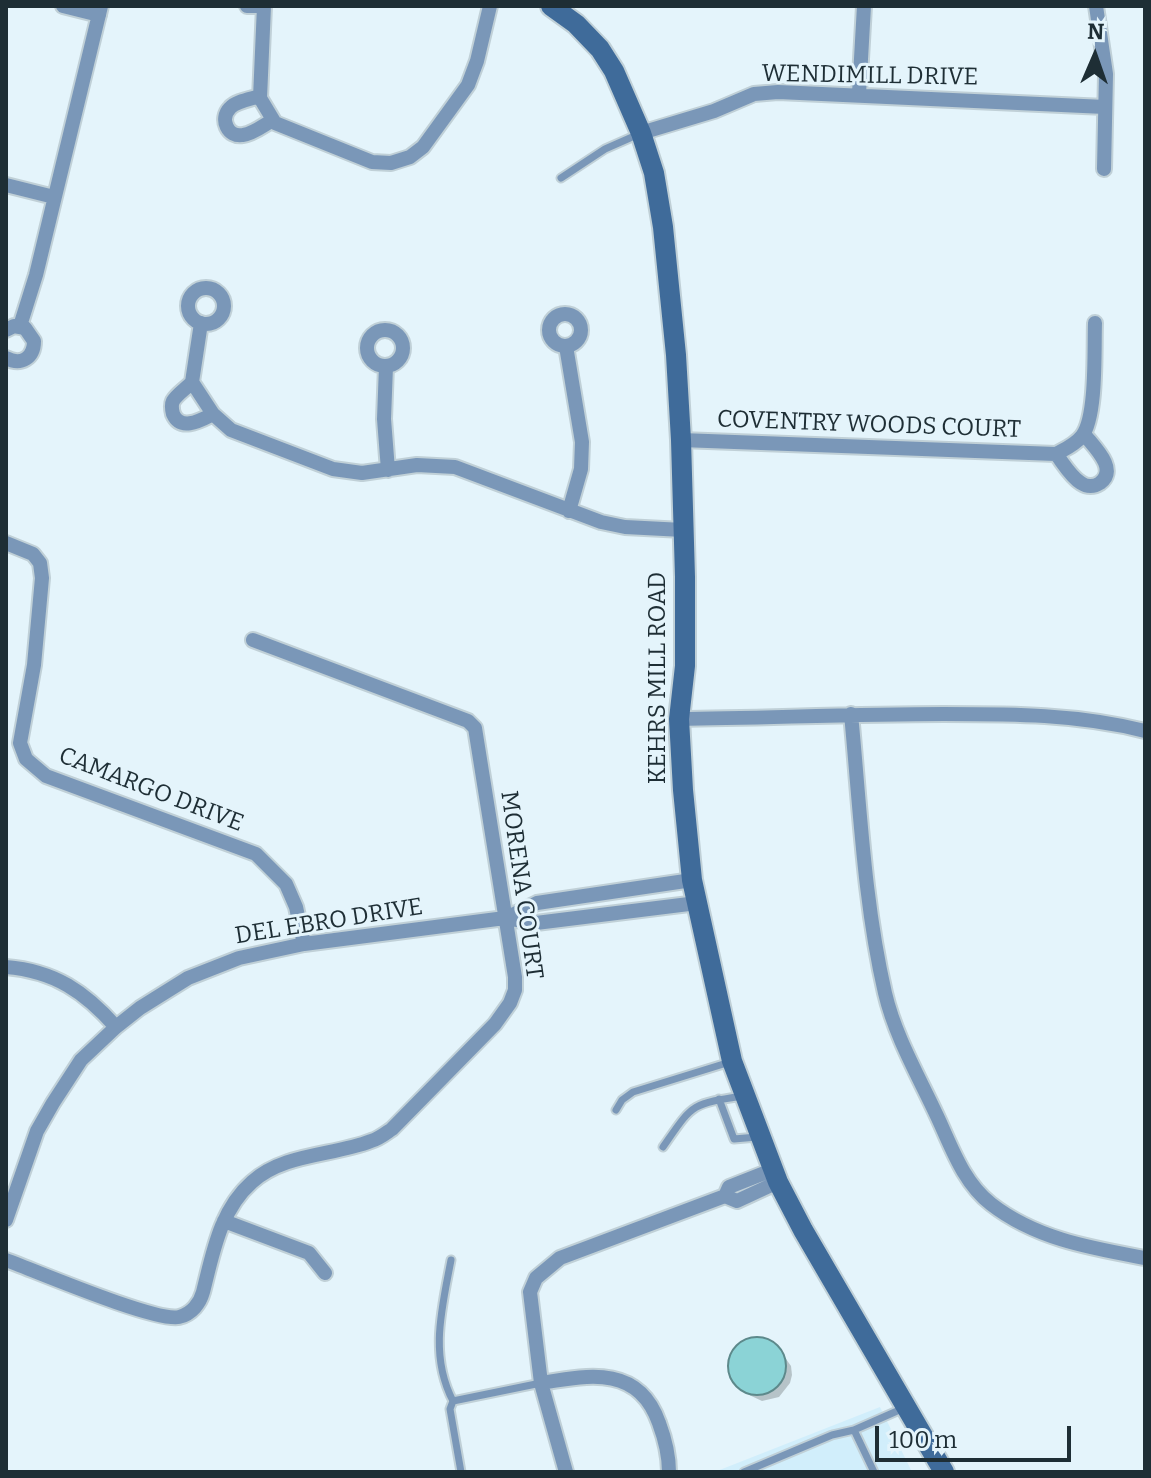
<!DOCTYPE html>
<style>
body{margin:0}
#map{position:relative;width:1151px;height:1478px;overflow:hidden;background:#e4f4fb;font-family:Bitter,serif}
canvas{display:block}
.frame{position:absolute;inset:0;border:8px solid #1e2e35;pointer-events:none}
.north{position:absolute;left:1055px;top:16px;width:80px;height:80px;-webkit-text-stroke:6px #e4f4fb;paint-order:stroke;rotate:2deg;font-size:22px;font-weight:700;line-height:32px;text-align:center;color:#1e2e35}
.north::after{content:'';display:block;margin:auto;width:28px;height:36px;background:#1e2e35;clip-path:polygon(50% 0,100% 100%,50% 72%,0 100%)}
.scale{position:absolute;left:875px;top:1426px;width:196px;height:36px;box-sizing:border-box;border:4px solid #1e2e35;border-top:0;padding-left:10px;font-size:24px;line-height:28px;white-space:nowrap;color:#1e2e35;-webkit-text-stroke:6px #e4f4fb;paint-order:stroke}
</style>
<div id="map">
<canvas width="1151" height="1478"></canvas>
<div class="frame"></div>
<div class="north">N</div>
<div class="scale">100 m</div>
</div>
<script>
const ctx = document.querySelector('canvas').getContext('2d');
ctx.lineJoin = 'round';
function fill(path, color) {
  ctx.fillStyle = color;
  ctx.fill(path, 'evenodd');
}
function trace(path, color, width, dash) {
  ctx.strokeStyle = color;
  ctx.lineWidth = width;
  ctx.lineCap = dash ? 'butt' : 'round';
  ctx.setLineDash(dash || []);
  ctx.stroke(path);
}
function drawText(font, color, halo, rows, align = 'center') {
  ctx.font = font + ' Bitter,serif';
  ctx.lineWidth = 6;
  ctx.setLineDash([]);
  ctx.textBaseline = 'middle';
  ctx.strokeStyle = halo;
  ctx.fillStyle = color;
  for (const [text, x, y, turn = 0] of rows) {
    ctx.save();
    ctx.translate(x, y);
    ctx.rotate((+turn || 0) * Math.PI / 180);
    ctx.textAlign = isNaN(turn) ? turn : align;
    if (halo) ctx.strokeText(text, 0, 0);
    ctx.fillText(text, 0, 0);
    ctx.restore();
  }
}
const built = new Path2D(`
 M880 1407 912 1472H717V1471Z`);
const shadow = new Path2D(`
 M758 1339 774 1345 781 1352 791 1366 792 1375 790 1383 779 1397 762 1401 745 1393 738 1386 730 1369 734 1351 740 1345Z`);
const building = new Path2D(`
 M728 1366a29 29 0 1 1 58 0a29 29 0 1 1-58 0Z`);
const lane = new Path2D(`
 M561 178 605 149 639 134
 M719 1099 734 1139 757 1137
 M616 1110 622 1100 633 1092 730 1062
 M663 1147C693 1104 690 1104 743 1096
 M451 1260C442 1308 429 1355 453 1401
 M461 1472 450 1409 453 1401 541 1383
 M744 1472 832 1435 854 1430
 M874 1472 854 1430 904 1408`);
const street = new Path2D(`
 M63 6 99 15
 M247 6H260
 M264 6 260 98 275 123 372 162 391 163 410 157 423 147 468 85 477 61 490 6
 M1096 6 1106 74 1104 169
 M859 94 864 6
 M260 96C251 99 236 101 230 108 219 119 228 138 243 135 253 134 264 125 273 120
 M641 133 714 111 754 94 778 92 1105 107
 M6 185 54 197
 M188 306a18 18 0 1 1 36 0a18 18 0 1 1-36 0Z
 M549 330a16 16 0 1 1 32 0a16 16 0 1 1-32 0Z
 M201 323 192 382 213 414 231 430 333 469 362 473 417 465 455 467 601 522 625 527 683 530
 M20 326 36 275 101 6
 M6 330 14 326 25 328 34 341C34 358 21 366 6 358
 M367 348a18 18 0 1 1 36 0a18 18 0 1 1-36 0Z
 M566 346 582 442 581 469 569 511
 M386 366 384 419 388 470
 M192 382C187 388 177 394 173 401 171 405 172 410 173 414 181 432 201 420 213 414
 M681 440 1056 454C1065 449 1075 445 1082 436 1097 417 1094 349 1095 323
 M1056 454C1063 463 1071 477 1081 483 1087 487 1094 487 1100 483 1119 469 1093 446 1084 434
 M6 543 33 554 40 563 42 578 34 665 20 743 26 759 46 776 256 854 286 884 296 907 304 944
 M851 714C860 807 864 902 885 993 895 1036 919 1077 937 1116 952 1148 963 1182 991 1204 1036 1239 1091 1248 1145 1258
 M679 719C767 718 855 714 944 714 1012 714 1078 714 1145 731
 M506 918 537 903 692 880
 M6 967C55 971 85 992 116 1027L140 1008 188 978 239 958 304 944 505 918 536 923 697 903
 M725 1196 737 1201 778 1182
 M6 1220 37 1131 53 1103 81 1060 116 1027
 M224 1221 309 1253 325 1273
 M6 1260C36 1271 155 1322 179 1317 192 1314 200 1303 203 1292 213 1253 220 1210 252 1182 284 1153 333 1156 371 1141 379 1139 386 1133 392 1129L495 1024 510 1003 515 990V977L475 728 468 721 253 640
 M541 1383C589 1375 639 1365 659 1423 665 1439 669 1454 669 1472
 M566 1472 541 1383 530 1292 536 1278 560 1258 725 1196 729 1187 772 1170`);
const secondary = new Path2D(`
 M551 6 576 24 600 49 614 71 641 133 654 173 663 227 676 355 681 440 685 577V666L679 719 683 790 692 880 732 1061 778 1182 803 1230 944 1472`);
const streetNames = [
 ["WENDIMILL DRIVE",870,76,1],
 ["COVENTRY WOODS COURT",869,425,2],
 ["KEHRS MILL ROAD",658,678,-90],
 ["CAMARGO DRIVE",151,790,21],
 ["MORENA COURT",521,885,82],
 ["DEL EBRO DRIVE",329,922,-9]
];
fill(built, '#d1eefb');
fill(shadow, '#0003');
fill(building, '#8bd3d6');
trace(building, '#5d898b', 2);
trace(lane, '#c0d0d7', 11);
trace(street, '#c0d0d7', 18);
trace(secondary, '#c0d0d7', 24);
trace(lane, '#7a97b8', 7);
trace(street, '#7a97b8', 14);
trace(secondary, '#3f6b9a', 20);
drawText('24px', '#1e2e35', '#e4f4fb', streetNames);
</script>
